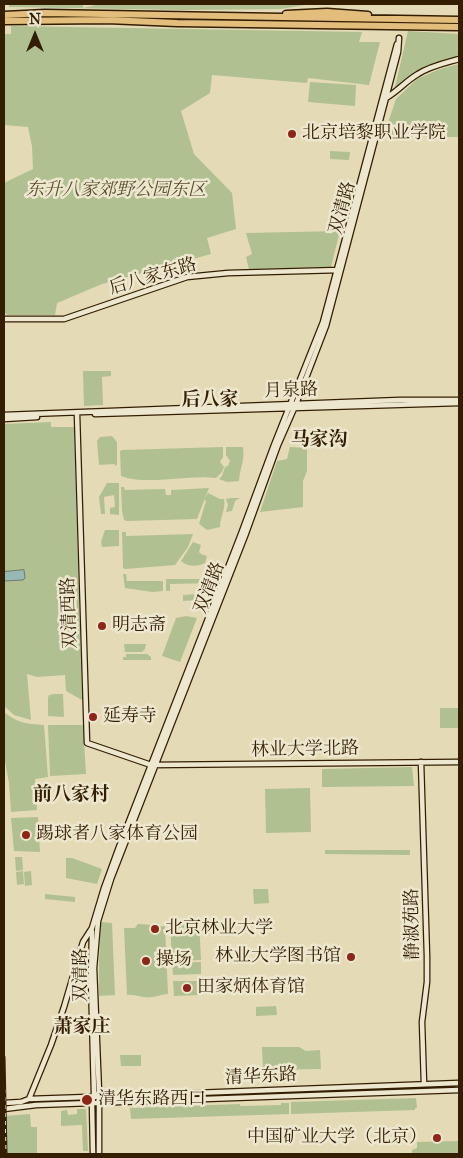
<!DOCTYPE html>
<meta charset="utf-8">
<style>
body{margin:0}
#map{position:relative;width:463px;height:1158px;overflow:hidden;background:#e4dab6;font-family:"IM FELL Great Primer",serif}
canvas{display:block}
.frame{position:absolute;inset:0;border:5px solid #341e02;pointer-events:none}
.north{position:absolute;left:10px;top:10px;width:50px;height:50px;-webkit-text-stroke:4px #ede7d0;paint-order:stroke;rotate:0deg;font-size:14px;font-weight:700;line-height:20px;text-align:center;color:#341e02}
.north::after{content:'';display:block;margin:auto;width:18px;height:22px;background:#341e02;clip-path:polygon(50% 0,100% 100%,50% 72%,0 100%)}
</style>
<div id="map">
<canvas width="463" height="1158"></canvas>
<div class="frame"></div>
<div class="north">N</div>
</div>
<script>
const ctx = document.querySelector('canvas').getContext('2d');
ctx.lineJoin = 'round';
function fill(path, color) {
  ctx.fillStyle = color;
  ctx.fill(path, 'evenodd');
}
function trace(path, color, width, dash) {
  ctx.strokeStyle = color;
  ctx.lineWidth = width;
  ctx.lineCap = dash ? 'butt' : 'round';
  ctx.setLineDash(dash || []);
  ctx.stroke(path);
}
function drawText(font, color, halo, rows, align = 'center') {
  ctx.font = font + ' "IM FELL Great Primer","Noto Serif SC",serif';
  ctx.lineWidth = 5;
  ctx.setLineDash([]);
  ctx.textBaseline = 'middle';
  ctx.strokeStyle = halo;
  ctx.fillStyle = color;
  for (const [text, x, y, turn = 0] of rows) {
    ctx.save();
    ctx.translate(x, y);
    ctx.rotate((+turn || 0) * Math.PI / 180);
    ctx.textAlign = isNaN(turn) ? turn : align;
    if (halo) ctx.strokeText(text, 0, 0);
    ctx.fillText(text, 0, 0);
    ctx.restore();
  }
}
const green = new Path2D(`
 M9 4H83V8L100 4H311L281 9 186 10 9 7Z
 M11 26 362 32 359 42H380L369 85 308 78 307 83 212 75 210 93 181 111 194 154 232 193 236 229 207 238 211 254 102 284 57 303 55 315H7L4 311V183L33 169 32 146 28 127 4 125V34H11Z
 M408 31 459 34V57C429 65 422 68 398 88L395 87Z
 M459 64V137H386L384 135 396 99 417 79 440 69Z
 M310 82 356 85 355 106 308 102Z
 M330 151 350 152 349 160 330 159Z
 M340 231 331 267 249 269 246 257 252 254 246 233Z
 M83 371H111V376L102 377 103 405 84 406Z
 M51 422V427H74L82 700 66 691 65 675 37 677 27 674 31 720 14 715 4 706V424Z
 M112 436 117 442V464L116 466 114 464 99 465 97 441 100 437Z
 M223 447V457L220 462 224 467 222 472 216 478C188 474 146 486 121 476L120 451 122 450Z
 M226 447H243C245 462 240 466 239 481L227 482 219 479 222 476 225 467 228 466 230 461 226 455Z
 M290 447 307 448V471L303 481V507L260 512 277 461 287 459Z
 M107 483H119V515L110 514V508L115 507 114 495 104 497 105 514H101L99 497Z
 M121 487H124L125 490 165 489 166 495H171V490L209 488 197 519 127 521 124 520 122 511Z
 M208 493 220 499H224C226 509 220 517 220 527L207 530 199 524 206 501 204 500Z
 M231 498H240L235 501 232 511 226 512 228 505 226 499Z
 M105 530H119V546L102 547 101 542Z
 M122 532H126V536L193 534 188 547 175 565 125 569 123 568Z
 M193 542 201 545 199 552 201 554 207 556 205 563C197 567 188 567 181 561Z
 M123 574H126L127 581H163V591L152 592 125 588Z
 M203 577 215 578 214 583 170 584V591H166V579H203Z
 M197 594 201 598 197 600 183 601V595Z
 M186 616 197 618 180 662 162 656 176 618Z
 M124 644H146L145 649 142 652H125Z
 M126 654H147L151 657V660H123V657H126Z
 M54 694H63L64 717 48 716V698L49 695Z
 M440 708H459V728H440Z
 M4 712C18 723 26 724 44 725L48 777 35 779 37 810 11 812 9 783 4 756Z
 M48 725H83L86 774 50 776Z
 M412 767 414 786 322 787V769Z
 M310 788 311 832 266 833 265 789Z
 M38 817 40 852 14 851 11 818Z
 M325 850H410V855L325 854Z
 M15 857H22L23 870 16 871Z
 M66 858H72L102 869 97 884 66 878Z
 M23 871 24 884 17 885 16 872Z
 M31 871 32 885 25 886 24 872Z
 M253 889H268L269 903 254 904Z
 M45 894 75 897V902L45 899Z
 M199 920 201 960 172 961 170 922Z
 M101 922 112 923 115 995 99 996V961Z
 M138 924C148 924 156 927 165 926L168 994C162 994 157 997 152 997 143 999 136 994 127 995L124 928H135Z
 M201 962V974L173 975 172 963Z
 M173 981H200V995L174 996Z
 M276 1006 277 1015 256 1016V1007Z
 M262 1047H299L306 1051 320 1050 321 1069 263 1070Z
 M141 1055V1066H121L120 1055Z
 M416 1098 417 1108H415V1110L291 1114V1102Z
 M281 1103H289V1114L131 1119 130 1108 240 1104V1106L281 1105Z
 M77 1109H86L88 1151H83L82 1125 61 1126V1111L67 1110 68 1115 77 1114Z
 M30 1114 31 1127H37V1154H4V1116Z
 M459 1141V1154H412V1150L417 1148V1142Z`);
const water = new Path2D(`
 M24 570 25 578 23 580 4 581V572Z`);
const secondary = new Path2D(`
 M386 98C398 91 406 81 418 74 430 66 445 63 459 59
 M4 319H64L187 277 228 273 340 270
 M77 414 87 743 151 765 459 762
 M95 414 459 403
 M4 415 400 400H459
 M4 419 37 417
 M421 762 427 956V982L422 1022 424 1084
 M92 931 91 979 94 1093 92 1103 93 1154
 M29 1099 51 1045 64 1007 83 942 92 928 104 888 119 847 241 534 274 445 323 322 397 44
 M4 1103 21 1102 29 1099 88 1097 459 1083
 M4 1109 36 1105 92 1103 459 1090
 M99 1154V1092L94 968 98 921 111 879 245 536 278 445 296 404 326 326 398 52 399 38`);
const highway = new Path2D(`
 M286 14 327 12 368 15
 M4 15 45 13 459 20
 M4 21 107 20 177 23 459 27`);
const rail = new Path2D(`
 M4 1057 6 1154`);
const markers = [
 [292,134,5,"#8f2418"],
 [102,626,5,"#8f2418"],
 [93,717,5,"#8f2418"],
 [26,835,5,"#8f2418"],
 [155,929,5,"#8f2418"],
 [351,957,5,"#8f2418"],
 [146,961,5,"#8f2418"],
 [187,988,5,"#8f2418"],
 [87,1100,6,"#8f2418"],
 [437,1138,5,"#8f2418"]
];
const poiNames = [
 ["北京培黎职业学院",302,134],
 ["明志斋",112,626],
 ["延寿寺",103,717],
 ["踢球者八家体育公园",36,835],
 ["北京林业大学",165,929],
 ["林业大学图书馆",341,957,"right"],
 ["操场",156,961],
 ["田家炳体育馆",197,988],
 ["清华东路西口",98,1100],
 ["中国矿业大学（北京）",427,1138,"right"]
];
const parkNames = [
 ["东升八家郊野公园东区",116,191]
];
const streetNames = [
 ["双清路",343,208,-75],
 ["后八家东路",153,277,-16],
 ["月泉路",291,391,-2],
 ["双清路",210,588,-69],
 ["双清西路",70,613,-92],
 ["林业大学北路",305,750,-1],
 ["静淑苑路",413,924,-91],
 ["双清路",82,975,-90],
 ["清华东路",261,1077,-3]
];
const neighbourhoodNames = [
 ["后八家",210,400],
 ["马家沟",319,440],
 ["前八家村",71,795],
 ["萧家庄",82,1027]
];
fill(green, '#b1c090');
fill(water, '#97b9b5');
trace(water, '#6f7b6d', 1);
trace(secondary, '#341e02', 7);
trace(highway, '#341e02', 9);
trace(secondary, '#ede7d0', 4.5);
trace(highway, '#e2bd7b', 6);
trace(rail, '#341e02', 3);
trace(rail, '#ede7d0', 1, [4]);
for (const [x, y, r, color] of markers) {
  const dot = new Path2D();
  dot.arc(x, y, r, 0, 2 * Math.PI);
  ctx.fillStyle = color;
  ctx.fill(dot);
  trace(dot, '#ede7d0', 2);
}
drawText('18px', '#341e02', '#ede7d0', poiNames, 'left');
drawText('italic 18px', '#5a4f2d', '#ede7d0', parkNames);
drawText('18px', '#341e02', '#ede7d0', streetNames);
drawText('bold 19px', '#341e02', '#ede7d0', neighbourhoodNames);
</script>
